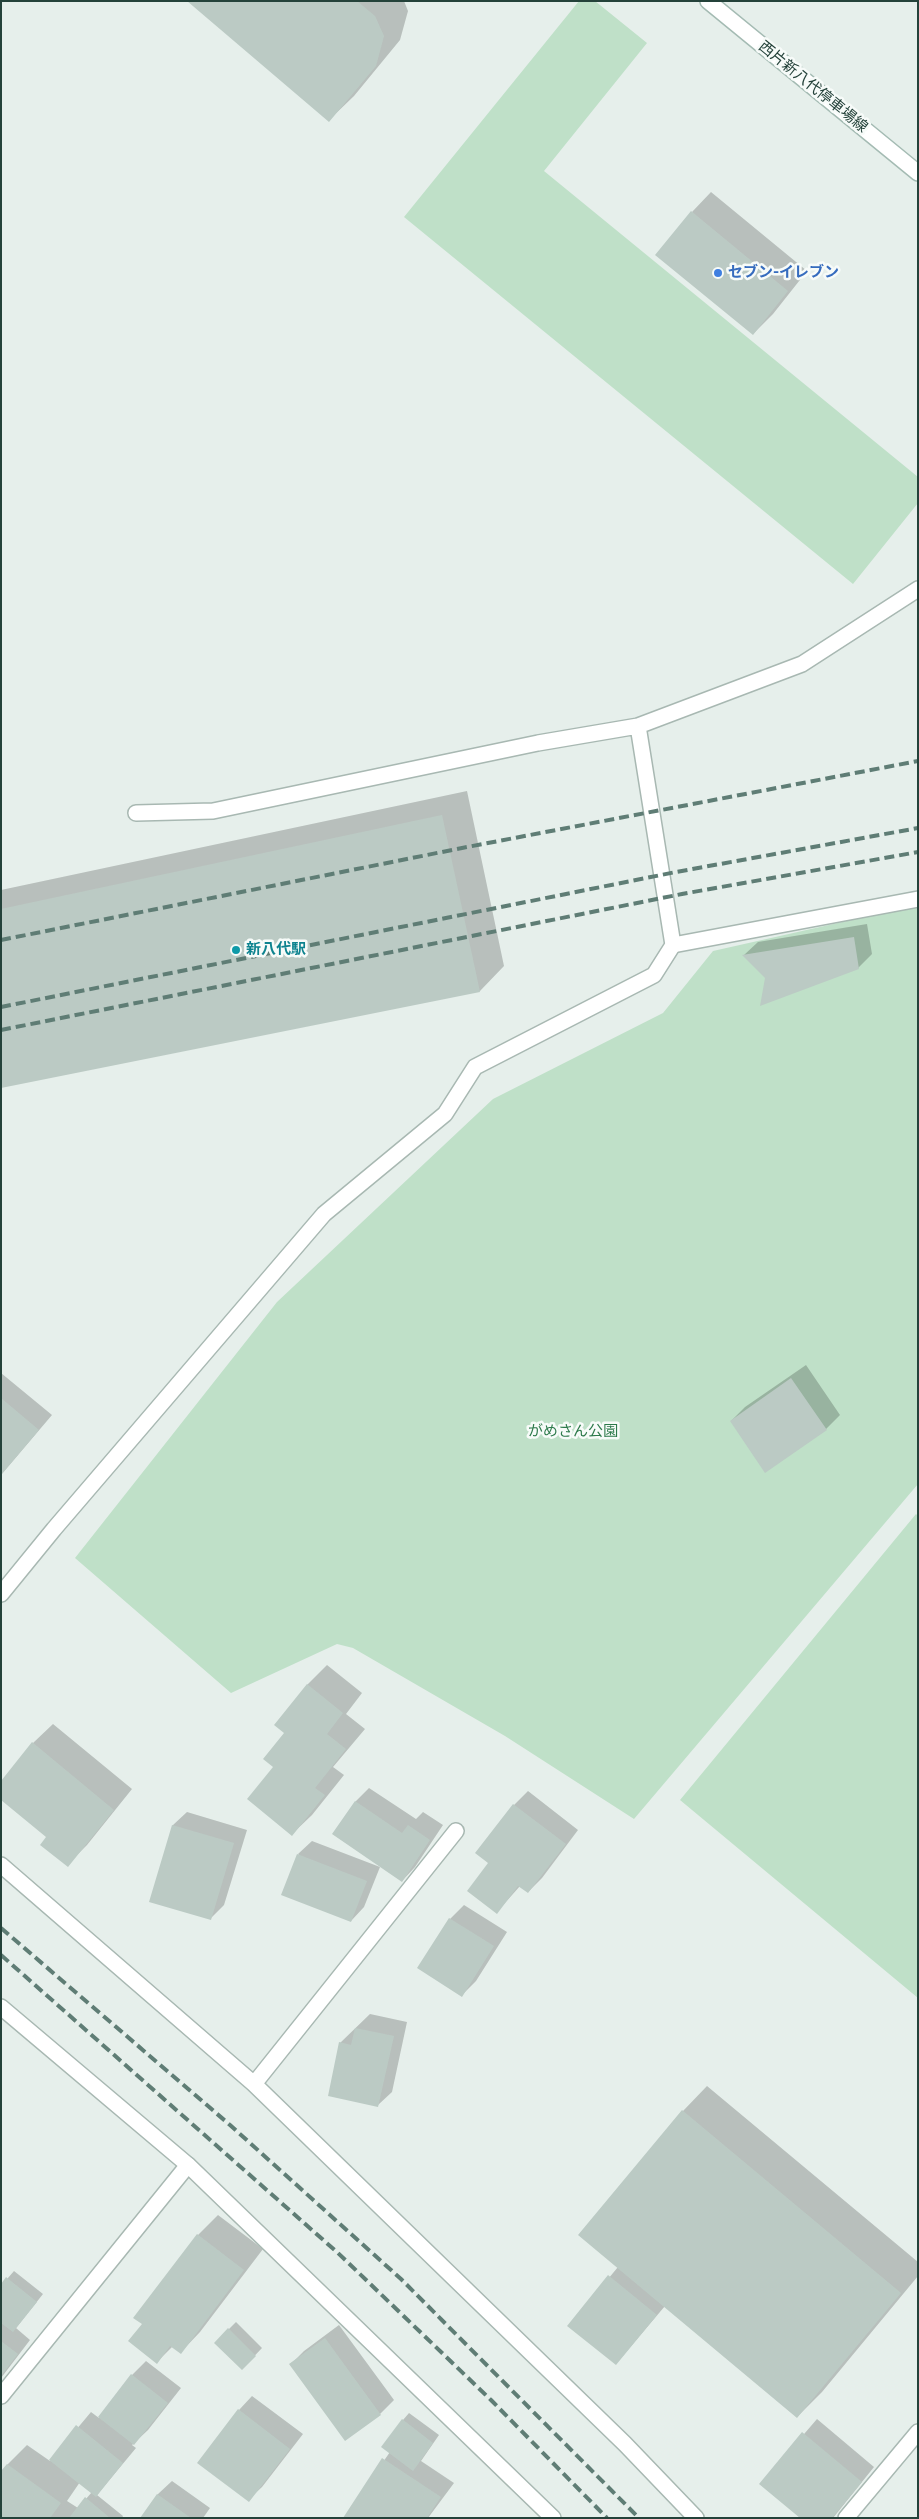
<!DOCTYPE html>
<meta charset="utf-8">
<style>
body{margin:0}
#map{position:relative;width:919px;height:2519px;overflow:hidden;background:#e6efeb;font-family:Figtree,sans-serif}
canvas{display:block}
.frame{position:absolute;inset:0;border:2px solid #24423a;pointer-events:none}
</style>
<div id="map">
<canvas width="919" height="2519"></canvas>
<div class="frame"></div>
</div>
<script>
const ctx = document.querySelector('canvas').getContext('2d');
ctx.lineJoin = 'round';
function fill(path, color) {
  ctx.fillStyle = color;
  ctx.fill(path, 'evenodd');
}
function trace(path, color, width, dash) {
  ctx.strokeStyle = color;
  ctx.lineWidth = width;
  ctx.lineCap = dash ? 'butt' : 'round';
  ctx.setLineDash(dash || []);
  ctx.stroke(path);
}
function drawText(font, color, halo, rows, align = 'center') {
  ctx.font = font + ' Figtree,"Noto Sans JP",sans-serif';
  ctx.lineWidth = 5;
  ctx.setLineDash([]);
  ctx.textBaseline = 'middle';
  ctx.strokeStyle = halo;
  ctx.fillStyle = color;
  for (const [text, x, y, turn = 0] of rows) {
    ctx.save();
    ctx.translate(x, y);
    ctx.rotate((+turn || 0) * Math.PI / 180);
    ctx.textAlign = isNaN(turn) ? turn : align;
    if (halo) ctx.strokeText(text, 0, 0);
    ctx.fillText(text, 0, 0);
    ctx.restore();
  }
}
const green = new Path2D(`
 M579 1H595L647 43 544 171 918 477V503L853 584 404 217Z
 M918 905V1484L634 1819 505 1736 353 1648 337 1644 231 1693 75 1558 277 1302 493 1099 663 1013 713 951Z
 M916 1514 918 1516V1998L680 1800Z`);
const shadow = new Path2D(`
 M189 1H404L408 11 400 40 354 96 329 120Z
 M711 192 807 271 773 314 753 334 692 212Z
 M467 791 504 966 480 991 1 1087V890Z
 M867 924 872 954 858 968 766 978 744 955 758 942Z
 M806 1365 840 1415 826 1429 765 1471 731 1421 745 1407Z
 M1 1373 52 1415 1 1475Z
 M327 1665 362 1693 346 1714 365 1729 333 1767 344 1775 312 1815 292 1834 275 1767 286 1733 276 1724 308 1684Z
 M53 1724 132 1789 87 1845 67 1865 33 1743Z
 M369 1788 416 1819 423 1812 443 1825 415 1867 402 1881 333 1834 356 1801Z
 M528 1791 578 1830 542 1878 528 1892 520 1886 497 1912 490 1863 514 1805Z
 M187 1812 247 1830 224 1905 210 1919 150 1901 173 1825Z
 M312 1841 380 1867 364 1907 351 1921 298 1854Z
 M464 1905 507 1932 476 1981 462 1995 450 1919Z
 M370 2014 407 2022 392 2092 378 2105 340 2043Z
 M707 2086 918 2262V2276L822 2392 797 2417 665 2306 616 2364 569 2326 618 2267 683 2111Z
 M218 2215 263 2249 200 2332 181 2352 173 2346 157 2362 144 2324 198 2235Z
 M14 2271 43 2294 16 2328 30 2340 1 2378V2286Z
 M236 2322 262 2348 242 2369 215 2343Z
 M339 2325 394 2400 380 2414 291 2364 304 2351Z
 M146 2361 181 2388 148 2430 132 2445 136 2448 97 2495 123 2516 122 2518H1V2473L8 2464 27 2445 50 2461 91 2412 99 2418 132 2375ZM80 2482 92 2492 78 2508 67 2501Z
 M252 2396 303 2434 262 2487 248 2500 239 2410Z
 M409 2413 439 2435 421 2461 454 2483 428 2518H344L390 2452 403 2420Z
 M817 2419 874 2467 833 2518H802L761 2484Z
 M172 2481 210 2508 203 2518H142L158 2494Z`);
const building = new Path2D(`
 M187 1H357L375 16 384 36 376 66 329 122Z
 M691 211 788 291 753 335 655 255Z
 M442 815 480 992 1 1088V909Z
 M854 937 859 969 760 1006 765 978 742 955Z
 M791 1378 827 1430 765 1473 730 1421Z
 M1 1398 39 1430 1 1475Z
 M307 1684 343 1713 327 1734 346 1749 315 1788 325 1795 292 1836 247 1799 273 1767 263 1759 284 1733 274 1725Z
 M32 1742 114 1810 68 1867 40 1845 46 1837 1 1800V1781Z
 M355 1801 402 1833 408 1825 430 1840 402 1882 332 1834Z
 M513 1804 566 1844 528 1893 518 1886 497 1914 467 1891 488 1863 475 1853Z
 M172 1825 234 1843 211 1920 149 1902Z
 M297 1854 367 1881 351 1922 281 1895Z
 M449 1918 494 1946 462 1997 417 1968Z
 M355 2028 394 2036 378 2107 328 2096 339 2042 351 2045Z
 M682 2110 901 2293 797 2418 578 2235Z
 M197 2234 244 2270 181 2354 170 2346 157 2364 128 2341 142 2324 133 2318Z
 M608 2275 657 2315 616 2365 567 2326Z
 M6 2277 37 2302 13 2332 1 2323V2284Z
 M228 2328 256 2356 242 2370 214 2343Z
 M325 2338 381 2415 345 2441 289 2364Z
 M1 2341 18 2354 1 2376Z
 M131 2374 168 2403 134 2445 98 2417Z
 M238 2409 290 2449 249 2502 197 2463Z
 M402 2419 433 2443 413 2471 381 2447Z
 M76 2425 123 2463 96 2497 49 2460Z
 M802 2432 862 2482 832 2518H800L759 2484Z
 M382 2458 441 2497 427 2518H343Z
 M7 2464 61 2503 50 2518H1V2471Z
 M157 2494 191 2518H140Z
 M85 2497 110 2518H69Z`);
const service = new Path2D(`
 M1 2007 188 2165 553 2518`);
const minor = new Path2D(`
 M673 945 918 899
 M1 1865 254 2084 625 2444 696 2518
 M254 2084 456 1831
 M1 2396 188 2165`);
const tertiary = new Path2D(`
 M136 813 213 811 538 743 638 726
 M1 1594 54 1529 324 1214 445 1114 475 1067 654 975 673 945 638 726 802 664 918 589
 M846 2518 918 2432`);
const secondary = new Path2D(`
 M708 1 918 173`);
const rail = new Path2D(`
 M1 940 462 848 918 761
 M1 1007 676 872 918 828
 M1 1030 682 894 918 852
 M1 1928 230 2125 401 2279 639 2518
 M1 1955 338 2253 491 2400 607 2518`);
const markers = [
 [718,273,5,"#3f7fe0"],
 [236,950,5,"#0f9aa8"]
];
const streetNames = [
 ["西片新八代停車場線",813,87,39]
];
const shopNames = [
 ["セブン-イレブン",728,273]
];
const cultureNames = [
 ["新八代駅",246,950]
];
const parkNames = [
 ["がめさん公園",573,1432]
];
fill(green, '#bfe0c8');
fill(shadow, '#0003');
fill(building, '#bbcac4');
trace(service, '#a8b8b2', 18);
trace(minor, '#a8b8b2', 18);
trace(tertiary, '#a8b8b2', 18);
trace(secondary, '#a4bbb3', 18);
trace(service, '#fff', 15);
trace(minor, '#fff', 15);
trace(tertiary, '#fff', 15);
trace(secondary, '#fff', 15);
trace(rail, '#5f7d75', 4, [10, 5]);
for (const [x, y, r, color] of markers) {
  const dot = new Path2D();
  dot.arc(x, y, r, 0, 2 * Math.PI);
  ctx.fillStyle = color;
  ctx.fill(dot);
  trace(dot, '#f7fbf9', 2);
}
drawText('15px', '#24423a', '#f7fbf9', streetNames);
drawText('bold 15px', '#366cbe', '#f7fbf9', shopNames, 'left');
drawText('bold 15px', '#0d838f', '#f7fbf9', cultureNames, 'left');
drawText('15px', '#2d7a4b', '#f7fbf9', parkNames);
</script>
